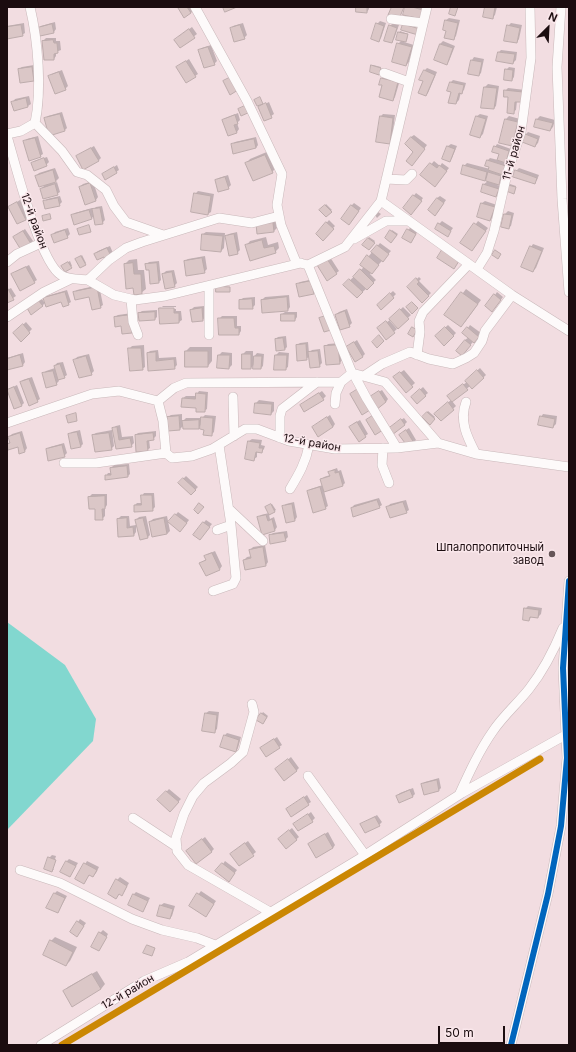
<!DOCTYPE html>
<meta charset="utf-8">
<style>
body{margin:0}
#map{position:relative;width:576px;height:1052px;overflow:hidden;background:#f2dde1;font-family:Inter,sans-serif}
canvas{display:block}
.frame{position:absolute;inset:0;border:8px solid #1b0c0f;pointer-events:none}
.north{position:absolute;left:528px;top:8px;width:40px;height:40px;-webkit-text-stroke:3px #fae7eb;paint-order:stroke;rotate:24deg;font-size:11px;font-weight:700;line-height:16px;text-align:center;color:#1b0c0f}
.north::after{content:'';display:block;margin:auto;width:14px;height:18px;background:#1b0c0f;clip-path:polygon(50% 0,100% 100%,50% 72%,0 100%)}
.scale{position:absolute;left:438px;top:1026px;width:67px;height:18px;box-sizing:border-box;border:2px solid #1b0c0f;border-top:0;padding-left:5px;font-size:12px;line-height:14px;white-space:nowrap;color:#1b0c0f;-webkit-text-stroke:3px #fae7eb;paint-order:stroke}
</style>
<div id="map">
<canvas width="576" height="1052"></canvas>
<div class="frame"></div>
<div class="north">N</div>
<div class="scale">50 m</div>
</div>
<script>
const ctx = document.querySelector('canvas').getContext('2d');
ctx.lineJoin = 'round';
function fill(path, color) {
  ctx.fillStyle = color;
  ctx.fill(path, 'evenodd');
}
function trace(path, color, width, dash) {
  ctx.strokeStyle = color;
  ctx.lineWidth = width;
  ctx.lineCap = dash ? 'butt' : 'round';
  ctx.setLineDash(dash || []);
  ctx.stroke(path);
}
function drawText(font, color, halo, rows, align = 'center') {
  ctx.font = font + ' Inter,sans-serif';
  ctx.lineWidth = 3;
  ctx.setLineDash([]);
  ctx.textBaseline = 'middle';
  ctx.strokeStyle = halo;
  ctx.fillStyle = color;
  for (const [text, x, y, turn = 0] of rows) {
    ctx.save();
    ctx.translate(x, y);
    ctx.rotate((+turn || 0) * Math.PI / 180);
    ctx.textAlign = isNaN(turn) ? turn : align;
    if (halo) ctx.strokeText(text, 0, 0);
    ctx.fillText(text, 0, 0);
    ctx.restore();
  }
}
const water = new Path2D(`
 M7 622 65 665 96 719 93 741 7 830Z`);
const shadow = new Path2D(`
 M181 7H191L193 10 191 13Z
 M357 7H369V9L367 12Z
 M406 7H425L423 15Z
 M486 7H497L495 15 492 18Z
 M449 18 460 20 456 36 453 39 447 30 446 20Z
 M380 21 386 23 381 38 378 41 377 24Z
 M55 22 56 29 54 32 40 35 39 28 41 26Z
 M24 23 25 33 22 35 7 38V26Z
 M243 23 247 35 244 38 231 29 233 26Z
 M393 23 399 25 394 39 391 42 390 26Z
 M511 23 522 25 519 39 517 42 508 26Z
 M192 27 197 34 180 47 178 37Z
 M400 31 408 34 407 40 404 42 414 45 409 62 406 65 398 44 402 40 399 33Z
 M46 38H56V41H60L61 50 56 52V56L54 59 43 41Z
 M443 41 455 46 449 61 447 64 435 60 440 44Z
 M211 45 217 61 214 64 199 51 202 48Z
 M501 50 517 52 516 60 513 63 499 52Z
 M474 57 484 59 481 73 479 75 469 73 472 60Z
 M189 59 198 74 195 76 177 67Z
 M34 65 36 77 33 80 19 69 22 67Z
 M373 65 381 67 380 73 372 66Z
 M509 67 515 68 514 77 512 80 506 70Z
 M427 68 437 72 428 93 426 95 424 81 425 70Z
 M62 70 68 86 65 89 49 77 52 74Z
 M384 75 400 80 395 97 393 100 383 85 380 84 382 78Z
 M453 80 466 83 464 90 461 92 459 100 456 103 451 82Z
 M488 84 499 86 496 106 494 108 485 87Z
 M508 88 525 90 517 101 516 110 513 112 509 96 505 91Z
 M29 96 31 104 28 106 13 102 15 99Z
 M269 102 274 114 265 120 259 107Z
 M62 112 67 128 65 130 45 119 48 116Z
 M238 113 240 120 237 123 239 129 237 132 229 135 223 120 226 118Z
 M383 114 395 115 392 140 389 143 381 116Z
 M480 114 488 116 483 134 480 137 472 134 477 116Z
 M509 116 520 119 514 142H500L506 119Z
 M540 116 555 120 553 127 550 130 535 126 537 119Z
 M528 132 540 136 538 143 535 146 525 135Z
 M414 135 427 145 414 162 415 151 411 137Z
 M38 136 43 154 40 156 24 142 27 139Z
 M256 137 258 145 256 148 232 145 235 142Z
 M451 144 457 146 452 158 450 161 448 146Z
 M497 144 511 149 508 159 505 162 508 163 501 181 497 185 501 186 499 193 496 196 484 184 488 181V176L484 180 464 166 467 163 490 169 488 160 490 158 498 160 500 154 495 147Z
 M94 146 101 158 98 161 77 156Z
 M269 151 276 168 272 172 246 164 250 159Z
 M47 157 49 162 46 165 33 163 35 161Z
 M434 161 440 166 442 163 449 168 437 183 422 175Z
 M117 165 119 170 116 172 103 174Z
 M55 168 59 178 53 184 57 182 60 192 57 194 41 189 46 184 36 176 39 173Z
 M519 168 539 175 537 180 534 183 516 171Z
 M228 175 231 185 228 188 216 180 219 178Z
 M93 181 98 197 96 200 86 204 80 187 83 184Z
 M510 184 516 186 514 192 509 185Z
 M198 191 214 194 211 212 208 214 195 194Z
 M416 193 423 198 414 211 404 208Z
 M60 196 62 202 59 205 44 202 47 199Z
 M440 196 446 200 438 212 437 198Z
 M20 200 28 217 25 219 9 207Z
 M485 201 497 205 493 217 490 220 482 203Z
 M354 203 361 208 352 221 351 206Z
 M326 204 332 210 326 215 321 210Z
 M102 206 105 220 102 223 94 216 92 218 72 216 75 213 92 208 93 210 96 207Z
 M508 211 514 213 511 226 508 228 502 227 505 214Z
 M378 212 381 214 377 218 375 215Z
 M276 220 277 228 274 231 257 225Z
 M329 220 335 226 323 239 317 234Z
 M442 221 453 228 448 235 439 224Z
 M478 221 488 228 474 247 462 243Z
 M411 227 418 231 411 242 408 230Z
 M68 228 70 234 67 237 53 235 55 232Z
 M25 229 33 241 30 244 14 237Z
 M392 230 398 234 391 242 386 237Z
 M206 232 225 233 224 248 221 251 203 234Z
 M237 232 240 250 237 253 226 236 229 234Z
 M266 237 268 245 278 242 279 248 275 252 246 246 250 241Z
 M369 237 375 241 369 249 364 245Z
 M380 243 391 251 370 274 376 280 357 297 345 285 364 267 362 264Z
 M533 244 544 248 536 268 533 271 531 247Z
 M110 246 113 253 105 256 95 254 98 251Z
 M82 255 86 263 85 264 77 259Z
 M205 256 207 269 204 272 185 261 188 259Z
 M330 257 339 271 327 280 321 263Z
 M137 259 138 270H144L146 289 141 293 134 287 125 264 129 260Z
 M70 261 72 266 65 270 63 265Z
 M159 261 161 280 159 282 146 265 149 262Z
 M29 265 37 280 34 282 15 272Z
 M174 270 177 283 174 286 163 274 166 271Z
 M419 277 421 279 419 281 431 293 422 302 408 287Z
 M314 279 316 291 313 293 297 285 300 282Z
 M99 285 103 305 100 307 90 296 74 293 77 290Z
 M11 288 16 296 7 302V290Z
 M466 289 481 300 465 322 446 315Z
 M67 290 71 302 68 304 62 301 45 298 47 296Z
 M393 291 396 294 381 309 378 305Z
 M497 292 503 297 495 308V295Z
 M289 295 290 307 288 310 262 300 265 297Z
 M255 297V305L252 308 240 301 243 298Z
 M41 298 45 303 42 306 28 309Z
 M163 306H176V307H162Z
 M204 306 205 317 203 320 191 310 194 307Z
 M161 307V309H176V311H181L182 320 179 322 160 309Z
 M403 307 411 315 398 327 391 320 390 321 397 329 387 338 381 326 390 320Z
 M347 309 352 323 349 326 336 315 339 312Z
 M157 310V317L155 319 139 313 142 311Z
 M285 312H297V317L295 320 282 314Z
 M132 313 134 329 131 332 122 325 115 317 118 315Z
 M222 316H237V326H241V331L239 334 219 319Z
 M26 322 32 329 21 340 14 333Z
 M448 325 456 333 444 345 436 336Z
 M470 325 481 333 464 352 465 340 469 337 468 328Z
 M286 336 287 347 284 350 276 339 278 337Z
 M357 340 365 354 362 357 347 347Z
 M308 342 309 353 312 350 320 349 322 363 319 366 310 356 306 359 297 345 300 343Z
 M340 343 342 360 340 363 325 347 328 344Z
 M144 345 145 367 142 369 129 349 132 346Z
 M190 347H212V361L208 366 186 351Z
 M158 350 159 358 176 357 177 365 174 368 149 370 148 353 150 351Z
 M246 351H253V358L257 353 264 354 263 366 261 368 254 365 251 368 243 354Z
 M222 352 232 353V365L229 368 218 367 219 355Z
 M279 352 289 353 288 367 285 369 276 355Z
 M23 353 25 362 23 365 7 369V358Z
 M89 354 94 371 91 374 75 360 77 357Z
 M63 362 67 375 64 377 58 379 59 381 56 384 43 374 46 371 55 368V366L57 363Z
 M480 368 486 375 472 388 470 386 452 401 456 406 441 420 438 411 451 400V394L467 382 466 381Z
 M404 370 415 383 406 391 397 375Z
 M32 377 40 399 37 401 21 382 23 380Z
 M17 385 24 403 22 405 14 408 7 390Z
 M423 387 428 393 417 402 412 397Z
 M382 390 388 399 386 402 372 396Z
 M199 391 208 392 207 409 204 411 183 398 186 396H197V394Z
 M322 391 326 396 323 399 301 405Z
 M259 400 274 402V411L271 414 256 403Z
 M428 411 435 417 430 423 423 417Z
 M182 414V422L186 418H202L205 415 216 416 214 432 211 435 201 425 198 428 184 425 180 429 168 417 171 415Z
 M543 414 557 416 556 424 553 427 541 417Z
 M330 415 335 424 333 427H313Z
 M404 418 407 422 405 424 392 426Z
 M360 420 368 434 365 436 353 424Z
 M120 425 122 437 133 436 134 443 131 446 117 448 113 429 116 426Z
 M409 428 416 440 414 442 403 432Z
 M80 430 83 444 80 447 69 435 72 432Z
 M112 430 114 446 111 449 93 435 96 433Z
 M22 431 27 448 25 451 18 446 7 444 11 441 9 437 12 434Z
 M156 431V436L153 439H149L150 448 147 450 136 435 138 433Z
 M252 439 262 440 261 445 265 446 264 449 261 452 257 451V457L254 459 249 441Z
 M64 443 67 453 64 456 47 449 50 447Z
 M129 464 130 474 128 476H106L108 473H112L111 468 114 465Z
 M337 468 338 471 341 470 345 483 343 485 324 491 328 506 325 508 308 491 311 489 323 485 321 480 324 477 330 475V472L332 470Z
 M186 476 198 487 191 494 179 483Z
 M144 493H154L155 507 152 510 135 505 137 503H142V496Z
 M92 494H107V505L105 508V516L102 519 89 497Z
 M379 498 382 505 379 507 352 508 354 505Z
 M406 500 409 510 406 512 388 507 390 504Z
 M294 502 297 517 295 520 283 507 286 504Z
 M272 504 276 510 269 515 270 519 274 517 277 527 275 530 258 518 261 515 269 513 267 507Z
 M178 512 189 520 183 528 170 522Z
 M121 516H129L130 526 136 525V532L134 535 118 519Z
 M146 516 150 535 148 537 136 520 139 517Z
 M167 516 170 531 167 534 150 522 153 519Z
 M206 520 212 524 202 536 194 534Z
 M287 531 288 537 285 540 270 536 273 533Z
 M265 545 268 562 266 565 244 560 247 557 252 556 250 550 253 547Z
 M215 551 222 566 220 569 206 575 200 563 207 559 206 556 208 554Z
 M528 606 542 608 541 614 538 617 532 616 529 620 525 609Z
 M209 711 219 712 217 729 214 732 206 713Z
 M263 712 268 716 264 722 258 720Z
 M227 733 241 737 238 748 236 751 225 735Z
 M277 737 282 745 279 747 261 748Z
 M291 757 299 768 296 771 279 767Z
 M439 778 441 788 439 790 422 784 425 782Z
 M413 788 415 794 413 796H397L400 793Z
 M169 789 181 799 170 810 159 800Z
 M307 795 311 802 308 804 287 809Z
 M311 812 315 818 312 821 295 824Z
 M377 815 382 822 379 825 362 824Z
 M292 828 299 837 286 848 282 836Z
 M328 832 335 845 333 848 309 844Z
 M205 837 214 849 211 852 187 851Z
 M248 841 256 852 240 865 234 851Z
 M52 855 56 856 52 869H54L52 871 49 858Z
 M69 859 78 863 70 876 67 861Z
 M87 861 99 867 96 873 93 876 90 874 84 882 77 878Z
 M225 861 237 870 231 878 223 864Z
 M120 877 129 883 124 892 120 893 116 898 117 880Z
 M57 891 67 896 58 912 55 893Z
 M201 891 216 901 208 913 190 905Z
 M136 892 150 898 143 911 133 895Z
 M164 903 175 906 172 916 170 918 158 915 161 905Z
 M80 919 86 923 77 936 78 922Z
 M103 930 108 934 101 947 100 933Z
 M55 937 77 947 70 961 66 965 51 941Z
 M97 971 105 984 101 989 64 992 68 987Z`);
const building = new Path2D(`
 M180 7H187L191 13 184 18 178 8Z
 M223 7H237L225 12Z
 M356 7H367V13L356 12Z
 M388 7H404L399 19 388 15 391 8Z
 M405 7H412L423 10 421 19 403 15Z
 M451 7H458L455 16 449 14Z
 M485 7H495L493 19 483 17Z
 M445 20 458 23 454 40 444 38 446 31 443 30Z
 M376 23 384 26 379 42 371 39Z
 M52 24 54 33 40 36 37 28Z
 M403 24 420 29 418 35 401 30Z
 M21 25 23 36 7 39V27Z
 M240 25 245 39 234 42 230 28Z
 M389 25 397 28 392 43 384 41Z
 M507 25 520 28 517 43 504 41Z
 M189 29 195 38 180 48 174 40Z
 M398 32 408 34 406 42 396 40Z
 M53 40 54 43H57L58 53 54 54V60H44L42 41Z
 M397 43 412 47 406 66 392 62Z
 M440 44 453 48 447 65 434 60Z
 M208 47 215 65 204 68 198 50Z
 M498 52 515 54 513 64 496 61Z
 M471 60 482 62 479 76 468 74Z
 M186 61 196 77 186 83 176 67Z
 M371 65 381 68 379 75 370 72Z
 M32 67 34 81 20 83 18 69Z
 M505 69 513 70 512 81 504 80Z
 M424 70 435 75 426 96 418 93 423 81 419 80Z
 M59 72 66 90 55 94 48 76Z
 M231 77 238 90 230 95 223 81Z
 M381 78 398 82 393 101 379 97 382 85H379Z
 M450 82 464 85 462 94 459 93 456 104 448 103 451 92 447 91Z
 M484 87 497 88 494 109 481 108Z
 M504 90 523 92 522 102H515L514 114 507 113 508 97H504Z
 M260 97 263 104 257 106 254 100Z
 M26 98 28 107 14 111 11 102Z
 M266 103 272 118 264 121 258 107Z
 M247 105 250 112 241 116 238 109Z
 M60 114 65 131 49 136 44 118Z
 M235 115 238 124 234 125 237 133 228 136 222 120Z
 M380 116 393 118 390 144 376 142Z
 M476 116 486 119 480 138 470 135Z
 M505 119 518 122 512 146 499 143Z
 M536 119 553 123 550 131 534 127Z
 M525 134 538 139 535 147 522 142Z
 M411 137 425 149 412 166 406 161 413 152 405 144Z
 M35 138 41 157 29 161 23 141Z
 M254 139 256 148 233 154 231 144Z
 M447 146 455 149 450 162 442 159Z
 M494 146 509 151 506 163 497 160 499 154 492 152Z
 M91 148 99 161 83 170 76 156Z
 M265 155 273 173 253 181 245 163Z
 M44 158 47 166 34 171 31 163Z
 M487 160 506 166 503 175 488 170 489 167 485 166Z
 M430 163 437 168 439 165 447 171 435 187 420 175Z
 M463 165 487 172 485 181 461 174Z
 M114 167 117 173 105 180 102 174Z
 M53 170 56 182 39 187 35 176Z
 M515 170 537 178 535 184 513 177Z
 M488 172 501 176 499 185 486 181Z
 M225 177 229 189 218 192 215 180Z
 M90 183 96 201 85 205 79 187Z
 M55 184 58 195 43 199 40 189Z
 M483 184 499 189 496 197 481 192Z
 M508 185 516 187 514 194 506 191Z
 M194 193 211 196 208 215 191 212Z
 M413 195 422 201 411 215 403 208Z
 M58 198 60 206 45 209 43 201Z
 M437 198 444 203 435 216 428 210Z
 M17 202 26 220 17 224 8 207Z
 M481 203 495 207 490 221 477 217Z
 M325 205 332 212 326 217 319 210Z
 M351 205 359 211 349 225 341 219Z
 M100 208 103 224 95 225 92 209Z
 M89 210 92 219 74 225 71 215Z
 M50 214 51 219 43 221 42 216Z
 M504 214 512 215 509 229 501 227Z
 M326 222 334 229 323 241 316 234Z
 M273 223 274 232 257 234 256 224Z
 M438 223 451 231 448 237 435 229Z
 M474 223 486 231 472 251 460 243Z
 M89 225 91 232 79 235 77 229Z
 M407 229 416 234 411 243 402 238Z
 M65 230 68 238 54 243 51 235Z
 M390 230 397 235 391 243 385 238Z
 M23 231 31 244 21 250 13 237Z
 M202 234 223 236 221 252 201 250Z
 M234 234 238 254 229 256 225 236Z
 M368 238 375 243 369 250 362 245Z
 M262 240 264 248 274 246 276 253 250 261 245 245Z
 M377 245 389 254 383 262 371 252Z
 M530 246 542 251 533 272 521 267Z
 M107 248 111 256 105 259 104 257 97 260 94 254Z
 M442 250 459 261 454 269 437 258Z
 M495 250 501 254 498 259 492 255Z
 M367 255 379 265 372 274 360 265Z
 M81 256 86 265 80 268 75 259Z
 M202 258 205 273 186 276 184 261Z
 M327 259 337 274 327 281 317 265Z
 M68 262 72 268 65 272 61 266Z
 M133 263 134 274H141L142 294 134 295 133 288 126 289 124 264Z
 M157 263 159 283 150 284 149 270H146L145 264Z
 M26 267 35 283 20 291 11 274Z
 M360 269 374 283 367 290 353 277Z
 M172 272 175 287 165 289 162 274Z
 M416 278 419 282 417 284 429 296 422 303 407 287Z
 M349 279 363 292 357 298 343 285Z
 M311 281 314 294 299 297 296 284Z
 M216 286 230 287V292H216Z
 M97 287 101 308 92 310 89 297 75 300 73 292Z
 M8 289 14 300 7 303V290Z
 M65 292 69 305 63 307 61 302 46 307 43 298Z
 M461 292 478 304 461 327 444 315Z
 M390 293 394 298 381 310 377 305Z
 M494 294 501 300 492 312 485 306Z
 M287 297 288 311 262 313 261 300Z
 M252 299 253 309H239V300Z
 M38 300 43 306 31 315 27 308Z
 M412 302 418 308 412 314 406 307Z
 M159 308H174V313H179V323L160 324Z
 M202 308 203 321 192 322 190 310Z
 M400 309 409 319 398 329 389 319Z
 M345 311 350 327 340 330 335 315Z
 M155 312V320L139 321 138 313Z
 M281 314H295V321H281Z
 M130 315 132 333 122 334 121 326 115 327 114 317Z
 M326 316 331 330 324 332 319 318Z
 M218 318H234L235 328H239V335H219Z
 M386 321 395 333 386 340 377 328Z
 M23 324 30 333 21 342 13 333Z
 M412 327 417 330 413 337 408 334Z
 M445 327 454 336 444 346 435 336Z
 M467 327 479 337 474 343 462 333Z
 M379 335 384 341 377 348 372 342Z
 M283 338 285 350 276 351 275 339Z
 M465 340 471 345 462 356 456 351Z
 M354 342 363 357 355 362 346 347Z
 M306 344 307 360 297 361 296 345Z
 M338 345 340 364 326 365 324 346Z
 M128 348H141L143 370 130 371Z
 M185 351H208V367H185Z
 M318 351 320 367 310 368 308 352Z
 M156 352V361L174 359 175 369 148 371 147 353Z
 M242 354H251V369H242Z
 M20 355 23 366 7 370V359Z
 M218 355H230L229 369 217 368Z
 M275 355H287L286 370H274Z
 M86 356 92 375 79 378 73 360Z
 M254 356H262L261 369H253Z
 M60 364 65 378 58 380 54 366Z
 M477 370 484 378 472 389 465 381Z
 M53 371 57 385 46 388 42 373Z
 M400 372 413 387 406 393 393 377Z
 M29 379 38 402 29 406 20 382Z
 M463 384 468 390 452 402 447 396Z
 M14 387 22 406 14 409 7 390Z
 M358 389 370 410 362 415 350 394Z
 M420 389 426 396 417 404 411 397Z
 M379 391 386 402 376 410 368 398Z
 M196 393 206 394 205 412H196V408L181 407 182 398 195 399Z
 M319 393 324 400 304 412 300 405Z
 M448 402 454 410 441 421 434 414Z
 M255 403 272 404 271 415 254 413Z
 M427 412 435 419 430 425 422 417Z
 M76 413 77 421 68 423 66 416Z
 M374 415 383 430 375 435 366 420Z
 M179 416 180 430 168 431 167 417Z
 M540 416 555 419 553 428 538 425Z
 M201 417 213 418 212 436 203 435 204 430 200 429Z
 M327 417 333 427 318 437 312 427Z
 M401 419 405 425 392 435 388 429Z
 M199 420V429H183L182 421Z
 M357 422 366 437 359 442 349 427Z
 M117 427 119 440 130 438 132 447 116 449 112 428Z
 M406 430 414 443 408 447 399 435Z
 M77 432 81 447 71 449 68 434Z
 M20 433 25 452 19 454 18 447 8 450 7 444 10 443 8 437Z
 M109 433 112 450 95 452 92 435Z
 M153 433 154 440 147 441 148 451 136 452 135 435Z
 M248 441 260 443 259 448H263L262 453 256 452 254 461 245 459Z
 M62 445 65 457 48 461 46 449Z
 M127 466 128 477 105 480V475H111L110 468Z
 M335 470V473L339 472 343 486 324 492 320 479 330 476 328 472Z
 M183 478 196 490 191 495 178 483Z
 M320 487 326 509 313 513 307 491Z
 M141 495H152L153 511 134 512V505H141Z
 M105 496V509H102L103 520H95V509H89L88 497Z
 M377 500 380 508 353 517 351 508Z
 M403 502 407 513 390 518 386 507Z
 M199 503 204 507 198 514 194 510Z
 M271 504 275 512 269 515 265 507Z
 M292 504 295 521 286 523 282 506Z
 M175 514 187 523 180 532 168 522Z
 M266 515 268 521 272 519 275 531 262 535 257 517Z
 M127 518V528L133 527 134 536 118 537 117 519Z
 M143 518 148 538 140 540 135 520Z
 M164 518 167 534 152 537 149 522Z
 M203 522 210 527 200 540 193 535Z
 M284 533 286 541 270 544 269 535Z
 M263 547 266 566 245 570 243 560 251 558 249 550Z
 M212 553 220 570 206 576 199 563 206 560 204 556Z
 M524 608 539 610 538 618 530 617 529 621 523 620Z
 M205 713 217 715 215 733 202 731Z
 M261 713 267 717 263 724 256 720Z
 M224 735 239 740 236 752 220 747Z
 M274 739 280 748 266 757 260 748Z
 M288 759 297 771 284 781 275 769Z
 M437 780 439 791 424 795 421 784Z
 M410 790 413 797 399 803 396 796Z
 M166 791 179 802 170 812 157 800Z
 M304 797 309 805 291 817 286 809Z
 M308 814 313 822 298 831 293 824Z
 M375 817 380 826 365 833 360 824Z
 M289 830 297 840 286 849 278 839Z
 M325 834 333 848 316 858 308 844Z
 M202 839 212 852 196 864 186 851Z
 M245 843 254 856 239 866 230 854Z
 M48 857 56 860 52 872 44 869Z
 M66 861 76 866 70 877 60 872Z
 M84 863 97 870 93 877 89 875 84 884 75 879Z
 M222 863 235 873 229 882 215 871Z
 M116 879 127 886 122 896 119 894 116 899 108 894Z
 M54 893 65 898 58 913 46 908Z
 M197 893 214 904 206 917 189 906Z
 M133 894 148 901 143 912 128 905Z
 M160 905 173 909 170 919 157 916Z
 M77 921 84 926 77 937 70 932Z
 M99 932 107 937 99 951 91 947Z
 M50 940 73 952 66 966 43 955Z
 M147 945 155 948 152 956 143 953Z
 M92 974 101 989 72 1007 63 991Z`);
const minor = new Path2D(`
 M195 7 247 101 282 174 277 205 281 225 296 262 308 265 352 373 385 382 438 443 476 454 569 467
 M561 7 557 67 562 199 569 292
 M391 19 423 23
 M384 73 409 82
 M35 123 62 151 77 172 87 175 106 190 114 206 126 222 163 235
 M7 134 21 131 35 123C42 89 38 41 30 7
 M7 136C15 163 40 263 61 275 69 280 80 279 88 280
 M386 179 406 180 412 174
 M381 201 512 295 569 331
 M279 216 252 223 219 218 142 242 126 248 109 260 88 280 114 295 135 300 165 296 301 263
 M354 239 386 221H409
 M7 262 17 254 41 243
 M308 265 345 247 381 201 427 7
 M477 269 487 253 494 231 507 174 521 132 531 58 530 7
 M209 286V335
 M131 299 133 322 138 335
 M7 317 44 292 71 279
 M417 355 420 332 419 321 423 312 469 264
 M353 373 367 399 397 448
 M364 376 382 364 410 352 429 359 453 364 466 358 474 353 482 341 485 331 512 295
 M233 397 234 436
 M158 401 174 388 186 383 341 382 352 373
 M466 402C459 421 467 437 476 454
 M335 404 336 393 341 382
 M7 423 92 394 119 391 158 401 163 421 166 453 172 458 192 456 212 449 245 429H257L289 441 335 449 397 448 438 443
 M280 438V416L282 409 317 382
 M383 448 382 465 389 483
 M64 463H96L166 453
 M290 489C299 474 306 462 309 445
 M229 509 263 541
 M217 530 231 525
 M213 591 233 584 236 578 231 525 219 445
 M252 704 254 712 243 752 231 763 204 783 193 796 184 814 176 838 177 851 188 865 270 912
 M308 776 365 855
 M459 795C469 773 479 751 493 731 503 716 518 703 529 689 544 670 554 650 563 628
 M133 818 177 847
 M20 870 60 883 132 919 162 930 197 938 215 945
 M41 1045 144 981 188 962 359 859 462 793 569 733
 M511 1045 548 894 561 826 567 758 563 668 569 581`);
const bus1 = new Path2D(`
 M511 1045 548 894 561 826 567 758 563 668 569 581`);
const rail1 = new Path2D(`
 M62 1045 540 759`);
const markers = [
 [552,554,4,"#665558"]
];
const streetNames = [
 ["11-й район",514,153,-74],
 ["12-й район",34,221,70],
 ["12-й район",312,443,10],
 ["12-й район",128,992,-30]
];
const poiNames = [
 ["Шпалопропиточный",544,548],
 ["завод",544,561]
];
fill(water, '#82d7cf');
fill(shadow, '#0003');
fill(building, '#dbc7c7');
trace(building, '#bdacac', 1);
trace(minor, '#c9b8ba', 10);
trace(minor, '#fdfafa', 9);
trace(bus1, '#0065bd', 6);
trace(rail1, '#cb8703', 7);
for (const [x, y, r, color] of markers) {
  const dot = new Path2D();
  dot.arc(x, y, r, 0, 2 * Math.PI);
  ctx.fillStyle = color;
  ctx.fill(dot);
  trace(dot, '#fae7eb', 1.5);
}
drawText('11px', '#1b0c0f', '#fae7eb', streetNames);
drawText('11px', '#1b0c0f', '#fae7eb', poiNames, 'right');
</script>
